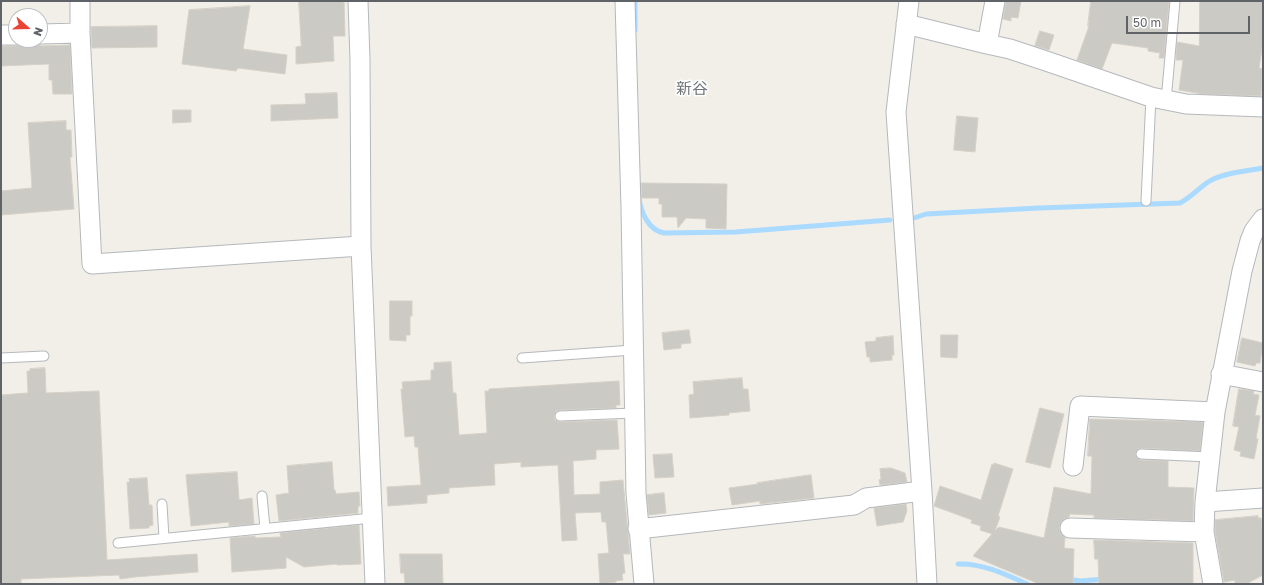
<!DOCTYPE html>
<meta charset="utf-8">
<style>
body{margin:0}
#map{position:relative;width:1264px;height:585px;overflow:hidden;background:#f1efe8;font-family:"Golos Text",sans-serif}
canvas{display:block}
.frame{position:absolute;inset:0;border:2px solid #5f6368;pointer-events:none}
.north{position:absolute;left:8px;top:8px;width:40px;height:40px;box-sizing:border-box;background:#fff;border:1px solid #bfc1c3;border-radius:50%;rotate:110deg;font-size:11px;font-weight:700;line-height:16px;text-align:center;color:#5f6368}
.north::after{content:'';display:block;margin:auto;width:14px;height:18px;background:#ea4335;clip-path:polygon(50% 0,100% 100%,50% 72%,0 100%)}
.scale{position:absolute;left:1126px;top:16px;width:124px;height:18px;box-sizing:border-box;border:2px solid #5f6368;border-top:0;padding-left:5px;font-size:12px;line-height:14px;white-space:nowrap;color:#5f6368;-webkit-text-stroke:3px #fff;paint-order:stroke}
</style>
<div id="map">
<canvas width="1264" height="585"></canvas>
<div class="frame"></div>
<div class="north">N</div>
<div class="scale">50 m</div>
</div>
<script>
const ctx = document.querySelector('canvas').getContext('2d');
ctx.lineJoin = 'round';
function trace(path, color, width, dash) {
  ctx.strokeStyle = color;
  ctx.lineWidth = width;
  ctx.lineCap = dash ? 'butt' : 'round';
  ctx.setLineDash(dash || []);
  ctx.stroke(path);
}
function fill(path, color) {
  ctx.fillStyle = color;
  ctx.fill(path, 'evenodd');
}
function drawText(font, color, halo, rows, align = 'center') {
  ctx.font = font + ' "Golos Text","Noto Sans JP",sans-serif';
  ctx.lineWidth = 3;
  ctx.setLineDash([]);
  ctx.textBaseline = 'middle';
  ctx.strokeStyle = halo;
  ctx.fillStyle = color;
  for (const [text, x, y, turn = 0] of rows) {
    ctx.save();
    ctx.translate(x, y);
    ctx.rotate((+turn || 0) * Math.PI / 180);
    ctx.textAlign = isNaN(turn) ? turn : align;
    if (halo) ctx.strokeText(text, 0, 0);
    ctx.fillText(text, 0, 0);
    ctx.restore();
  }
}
const stream = new Path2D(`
 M635 1V30
 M639 198C641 212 648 230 664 233L736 232 890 220
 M914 218 926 214 1039 208 1180 203C1191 197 1198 189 1208 182 1222 173 1246 171 1263 168
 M958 564C982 563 1005 574 1027 584
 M1068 579 1080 581 1106 579`);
const building = new Path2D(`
 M299 1H344L345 36H333L334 61 296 64V47L301 46Z
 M1006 1H1021L1018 18 1011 17V21L1003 19Z
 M1091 1H1169L1164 58H1159L1160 53 1148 51V48L1112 43 1102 69 1077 60 1089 26H1088Z
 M1200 1H1263V42L1259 68 1262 69 1261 96 1203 94 1179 90 1183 60H1176L1177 42 1199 46Z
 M250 6 243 49 287 55 285 74 238 68 236 71 182 64 189 10Z
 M157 26V47L92 48 91 27Z
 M1040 31 1054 35 1049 50 1035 46Z
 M32 41 41 46 70 45 72 94H53L52 80H49V64L1 66V46H16L21 45 24 42Z
 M337 93 338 118 271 121V105L306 104 305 94Z
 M173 110H191V122L173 123Z
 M957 116 978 118 975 152 954 150Z
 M66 121V130H71L72 157H70L74 209 1 215V191L32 188 28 123Z
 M641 183 727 184 726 229 706 228V219L686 218 678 228 677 217H662V204H659V198H642Z
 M390 301H412V316H410V335H406V341L390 340Z
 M689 330 691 343 681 344V348L664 350 662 333Z
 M941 335H958L957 358 941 357Z
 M893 336 894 355H892V360L870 362V357H867L865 342 876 341V338Z
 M1242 338 1263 343 1260 363H1256L1255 366 1237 362Z
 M451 362 453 393H456L459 435 487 433 485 391H489V389L619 381 620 405H616V408L560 410 556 411 554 416 555 420 560 422 617 420 619 449 596 450V459L573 461 574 495 600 494V482L623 480 630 554H623L625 573 622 574 623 580 616 581V582L600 584 598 554 609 553 606 522H602L601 512 575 513 577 540 562 541 558 465 521 467V462L494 464 495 485 449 488V493L427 495V503L388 506 387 487 421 485 418 447H415L414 436 405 437 401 389H403L402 382 431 380V370H434V363Z
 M45 368 46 393 99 391 107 560 197 554 198 572 135 577 120 579 119 575 21 579V584H2V580H1V395L28 393 27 371H30V369Z
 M742 378 743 389H748L750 411 729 413V415L690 418 689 395 694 394 693 382Z
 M1239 389 1254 391 1253 394 1259 395 1255 415 1260 416 1256 438 1258 439 1254 459 1240 456 1241 452 1234 450 1239 427 1233 426Z
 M1040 408 1064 414 1050 468 1026 462Z
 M1090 419 1203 422 1200 451 1141 448 1138 449 1135 453 1136 457 1140 460 1168 461V487L1194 488 1193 521 1094 518V515L1070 514 1069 517 1064 519 1061 522 1059 528 1061 534 1065 538 1064 548 1074 549 1073 584H1039L973 556 992 534 980 530 981 526 971 523 972 520 934 506 940 486 981 500 992 464 994 465V463L1013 469 998 516 1000 517 995 531 999 527 1044 538 1054 487 1091 494 1092 456H1088Z
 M672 454 674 477 655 478 653 455Z
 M332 462 334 490H335L336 494 359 492 360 506H358V513L279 521 276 495 289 493 287 466Z
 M891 468 905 473 907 482 880 485 879 480 881 479 880 469Z
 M237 472 239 500 252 498 254 524 229 526V522L191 526 186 475Z
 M811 475 814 498 760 504V501L732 505 729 488 758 484 757 483Z
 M147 478 149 505H152L153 525 149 526V528L130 529 127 482H130L129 479Z
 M664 493 666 513 649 515 647 495Z
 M906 504 907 511 903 522 877 526 874 508Z
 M1258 516V518H1261L1263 536V575L1248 583H1235V580L1224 582 1215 531V520Z
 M359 525 361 564 337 565V564L304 567 286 557V568L232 572 230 538 255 536V538L281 537 280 533Z
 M1094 540 1193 543V584H1099L1098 559H1095Z
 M400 554H442L443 584H405L404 573H401Z`);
const service = new Path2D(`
 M1166 101 1175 1
 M1146 201 1151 97
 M1 358 44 356
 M522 358 633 350
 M560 416 634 413
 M1141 454 1210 457
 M262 496 265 528
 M162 504 164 538
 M118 543 372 518`);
const minor = new Path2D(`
 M80 1V33L92 264 361 246
 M358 1 360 60 361 246 375 584
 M625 1 631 207 636 493 644 584
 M909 1 896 112 922 491 927 584
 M995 1 987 44 1010 49 1049 62 1151 97 1186 104 1263 107
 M906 24 987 44
 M40 34 80 33
 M1 35H16
 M1221 374 1263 382
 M1073 466 1080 406 1215 412
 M1205 502 1263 498
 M1070 528 1204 532
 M638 529 854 505 866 498 922 491
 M1213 584 1204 532 1205 502 1215 412 1242 271 1250 241 1254 231 1263 219`);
const quarterNames = [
 ["新谷",692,89]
];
trace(stream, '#aadaff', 5);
fill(building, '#cccac5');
trace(building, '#d6d1c6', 1);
trace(service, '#b5b8bc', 11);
trace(minor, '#b5b8bc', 21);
trace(service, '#fff', 9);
trace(minor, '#fff', 19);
drawText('16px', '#70757a', '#fff', quarterNames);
</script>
